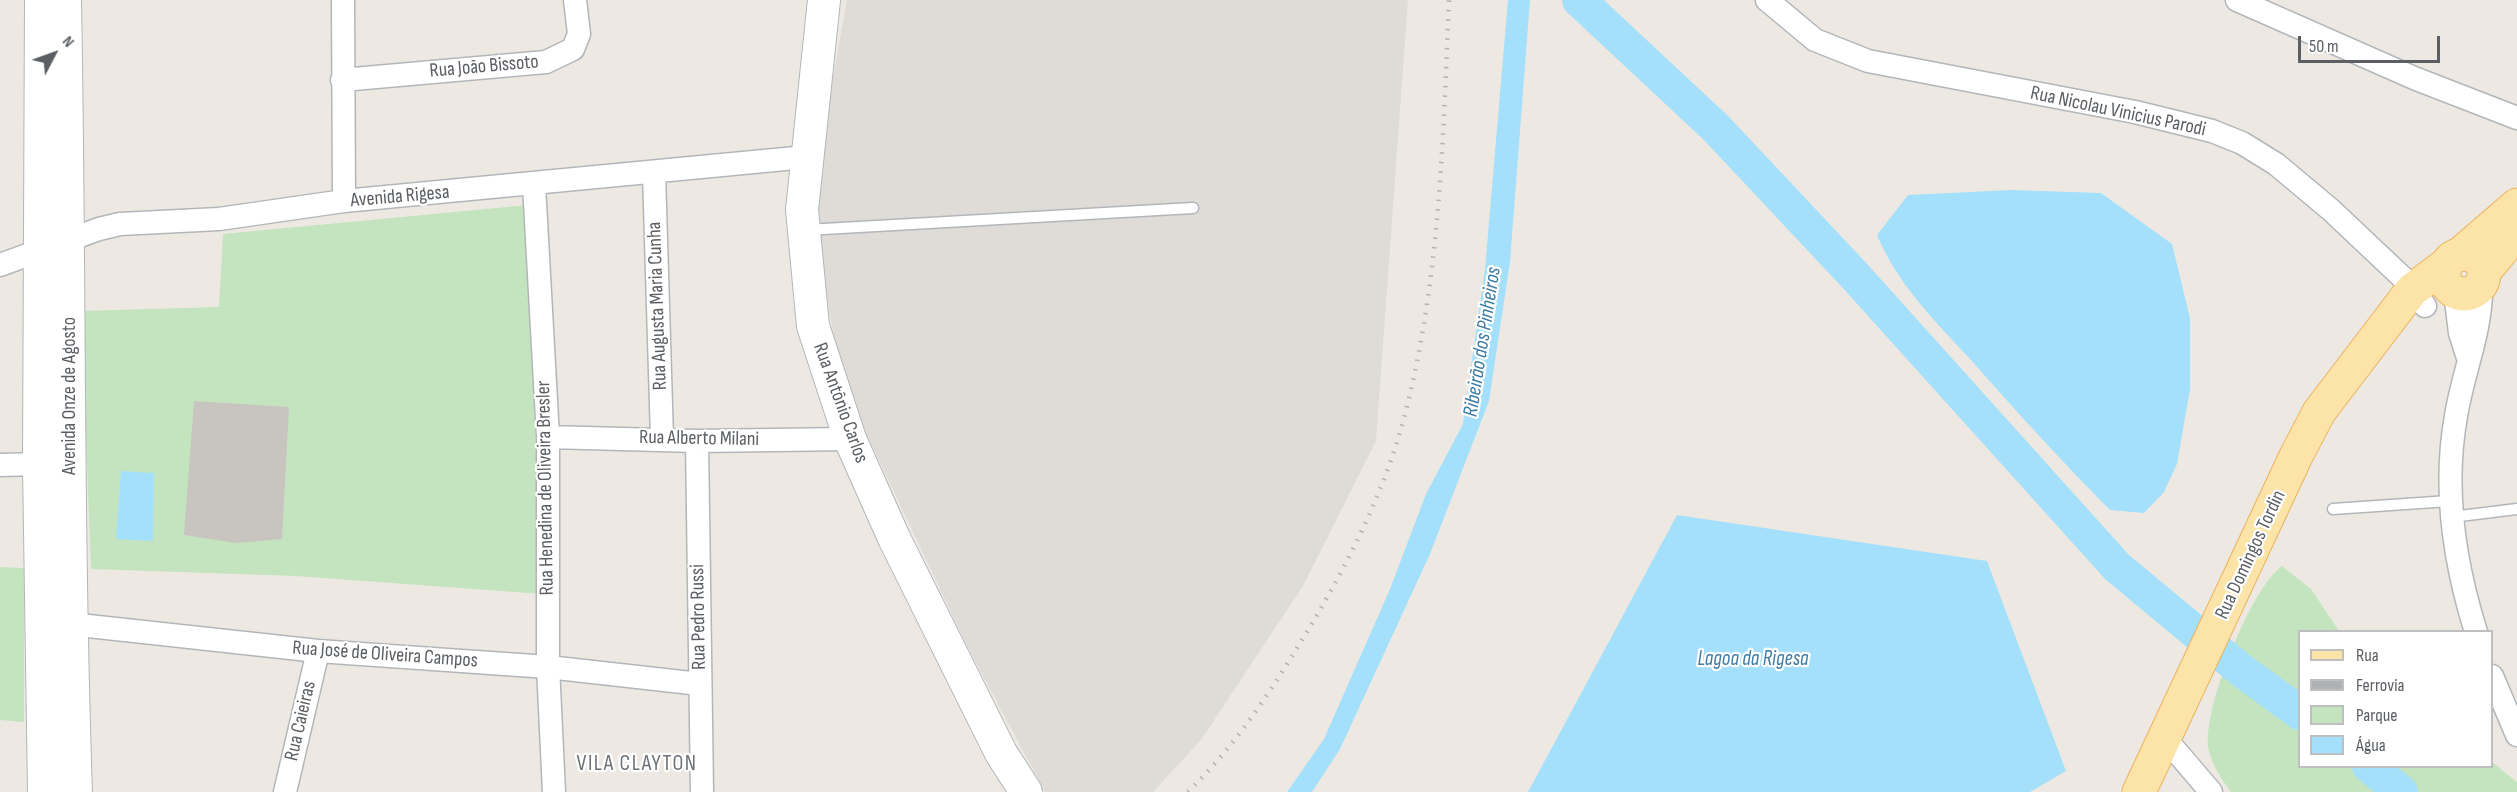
<!DOCTYPE html>
<meta charset="utf-8">
<style>
body{margin:0}
#map{position:relative;width:2517px;height:792px;overflow:hidden;background:#ede9e2;font-family:"Sofia Sans Condensed",sans-serif}
canvas{display:block}
.legend{position:absolute;left:2298px;top:630px;width:195px;height:138px;box-sizing:border-box;background:#fff;border:2px solid #bdbfc1;margin:0;padding:8px 10px;list-style:none;font-size:18px;color:#5b5f63}
.legend li{display:flex;align-items:center;gap:12px;height:30px}
.legend b{width:30px;border:2px solid #bdbfc1}
.north{position:absolute;left:24px;top:24px;width:60px;height:60px;-webkit-text-stroke:4px #fff;paint-order:stroke;rotate:49deg;font-size:16px;font-weight:700;line-height:24px;text-align:center;color:#5b5f63}
.north::after{content:'';display:block;margin:auto;width:21px;height:27px;background:#5b5f63;clip-path:polygon(50% 0,100% 100%,50% 72%,0 100%)}
.scale{position:absolute;left:2298px;top:36px;width:142px;height:27px;box-sizing:border-box;border:3px solid #5b5f63;border-top:0;padding-left:8px;font-size:18px;line-height:21px;white-space:nowrap;color:#5b5f63;-webkit-text-stroke:4px #fff;paint-order:stroke}
</style>
<div id="map">
<canvas width="2517" height="792"></canvas>
<ul class="legend">
<li><b style="height:8px;background:#fce4a9"></b>Rua</li>
<li><b style="height:8px;background:#b1b2b3"></b>Ferrovia</li>
<li><b style="height:16px;background:#c4e4bf"></b>Parque</li>
<li><b style="height:16px;background:#a4e0fc"></b>Água</li>
</ul>
<div class="north">N</div>
<div class="scale">50 m</div>
</div>
<script>
const ctx = document.querySelector('canvas').getContext('2d');
ctx.lineJoin = 'round';
function fill(path, color) {
  ctx.fillStyle = color;
  ctx.fill(path, 'evenodd');
}
function trace(path, color, width, dash) {
  ctx.strokeStyle = color;
  ctx.lineWidth = width;
  ctx.lineCap = dash ? 'butt' : 'round';
  ctx.setLineDash(dash || []);
  ctx.stroke(path);
}
function drawText(font, color, halo, rows, align = 'center') {
  ctx.font = font + ' "Sofia Sans Condensed",sans-serif';
  ctx.lineWidth = 4.5;
  ctx.setLineDash([]);
  ctx.textBaseline = 'middle';
  ctx.strokeStyle = halo;
  ctx.fillStyle = color;
  for (const [text, x, y, turn = 0] of rows) {
    ctx.save();
    ctx.translate(x, y);
    ctx.rotate((+turn || 0) * Math.PI / 180);
    ctx.textAlign = isNaN(turn) ? turn : align;
    if (halo) ctx.strokeText(text, 0, 0);
    ctx.fillText(text, 0, 0);
    ctx.restore();
  }
}
const industrial = new Path2D(`
 M847 0H1408L1376 441 1303 586 1201 740 1153 792H1045L966 644 841 380 822 269 814 183Z`);
const green = new Path2D(`
 M528 205V269L542 594 296 576 91 569 81 311 219 307 223 234Z
 M2282 566 2311 589 2339 631 2300 632V766H2492V762L2517 782V792H2231C2223 781 2212 765 2209 751 2200 714 2251 587 2282 566Z
 M0 567 24 568V722L0 720Z`);
const water = new Path2D(`
 M1508 0H1530L1510 262 1489 401 1430 554 1340 749 1312 792H1287L1324 739 1390 589 1426 494 1463 424 1485 269Z
 M2011 190 2101 193 2172 244 2190 318V389L2177 464 2164 492 2144 513 2110 510C2062 462 2016 411 1970 359 1934 320 1898 285 1877 235L1908 195Z
 M121 471 154 473 153 541 116 539Z
 M1677 515 1987 561 2066 771 2030 792H1528Z`);
const river = new Path2D(`
 M1579 0 1716 128 1855 276 2117 567 2241 670 2300 713
 M2369 766 2401 792`);
const building = new Path2D(`
 M194 401 289 407 282 539 237 543 184 535Z`);
const service = new Path2D(`
 M806 230 1193 208
 M2333 509 2449 501
 M2452 517 2517 509`);
const minor = new Path2D(`
 M343 0 344 201
 M1767 0 1815 40 1868 61 2135 112 2212 131 2242 143 2276 164 2331 210 2402 277 2425 306
 M2237 0 2414 78 2517 118
 M342 80 546 62 573 49 579 34 575 0
 M654 173 662 439
 M534 185 548 437V667L554 792
 M0 265 99 229 120 224 219 219 344 201 806 157
 M2455 292 2460 333 2468 358
 M548 437 697 441 850 439
 M697 441 702 792
 M0 465 39 464
 M70 624 318 651 548 667 700 684
 M2476 632C2454 562 2443 488 2456 416 2463 372 2482 330 2481 286
 M2492 676 2517 735
 M2164 737 2211 792
 M285 792 318 651`);
const secondary = new Path2D(`
 M41 0 39 464 44 792
 M65 0C70 264 67 528 76 792
 M824 0 802 210 813 326 850 439 894 538 1001 753 1026 792`);
const primary = new Path2D(`
 M2444 274a20 20 0 1 1 40 0a20 20 0 1 1-40 0Z
 M2459 255 2517 205
 M2484 272 2517 232
 M2139 792 2296 456 2319 412 2412 290 2447 264`);
const rail = new Path2D(`
 M1188 792C1231 750 1266 699 1297 648 1341 577 1382 500 1404 418 1440 281 1443 141 1449 0`);
const streetNames = [
 ["Rua João Bissoto",484,67,-5],
 ["Rua Nicolau Vinicius Parodi",2118,112,12],
 ["Avenida Rigesa",400,197,-5],
 ["Rua Augusta Maria Cunha",658,306,-92],
 ["Avenida Onze de Agosto",70,396,-90],
 ["Rua Antônio Carlos",840,403,70],
 ["Rua Alberto Milani",699,439,1],
 ["Rua Henedina de Oliveira Bresler",546,488,-91],
 ["Rua Domingos Tordin",2251,555,-65],
 ["Rua Pedro Russi",699,617,-91],
 ["Rua José de Oliveira Campos",385,655,4],
 ["Rua Caieiras",301,721,-77]
];
const waterNames = [
 ["Ribeirão dos Pinheiros",1483,342,-81],
 ["Lagoa da Rigesa",1753,660]
];
const quarterNames = [
 ["VILA CLAYTON",637,764]
];
fill(industrial, '#dfdbd7');
fill(green, '#c4e4bf');
fill(water, '#a4e0fc');
trace(river, '#a4e0fc', 34);
fill(building, '#c8c4bf');
trace(service, '#b3b6b9', 13);
trace(minor, '#b3b6b9', 25);
trace(secondary, '#b2b6ba', 34);
trace(primary, '#ecb25d', 35);
trace(service, '#fff', 10);
trace(minor, '#fff', 22);
trace(secondary, '#fff', 32);
trace(primary, '#fce4a9', 33);
trace(rail, '#b1b2b3', 4.5, [1.5, 8]);
drawText('20px', '#5b5f63', '#fff', streetNames);
drawText('italic 21px', '#3f7ca4', '#fff', waterNames);
ctx.letterSpacing = '1.5px';
drawText('22px', '#6c7175', '#fff', quarterNames);
ctx.letterSpacing = '0px';
</script>
